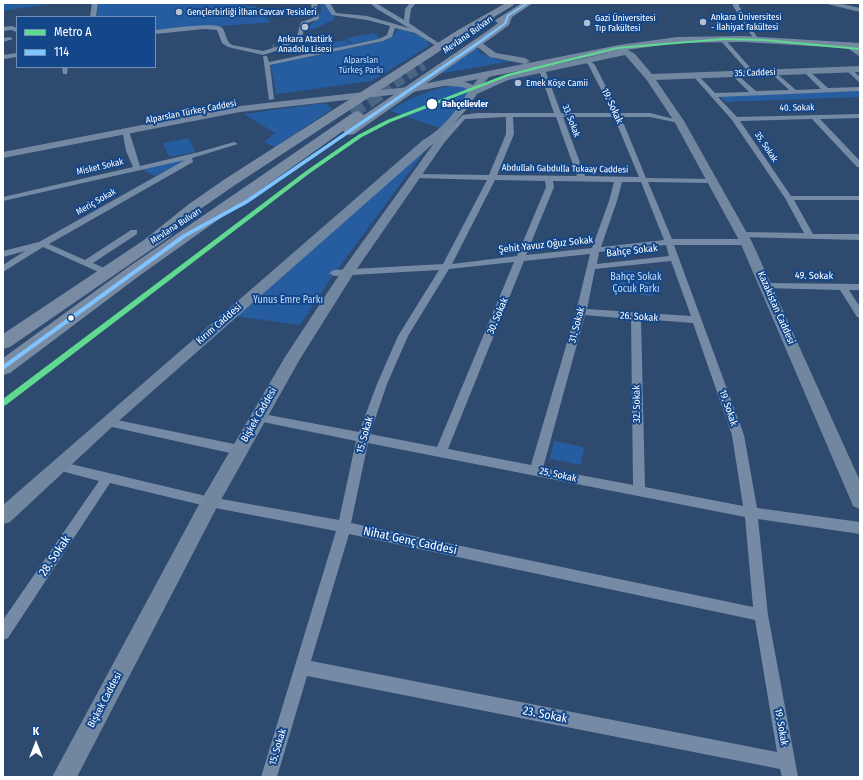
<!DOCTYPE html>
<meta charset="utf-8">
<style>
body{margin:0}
#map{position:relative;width:863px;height:780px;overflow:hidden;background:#2e4a6f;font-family:"Fira Sans Condensed",sans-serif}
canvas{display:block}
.frame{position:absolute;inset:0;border:4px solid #fff;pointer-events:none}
.legend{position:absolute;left:16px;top:16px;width:140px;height:52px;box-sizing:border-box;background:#13478a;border:1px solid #7191b9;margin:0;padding:5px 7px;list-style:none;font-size:12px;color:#fff}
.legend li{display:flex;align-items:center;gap:8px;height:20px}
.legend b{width:20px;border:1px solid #7191b9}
.north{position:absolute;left:16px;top:724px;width:40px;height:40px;-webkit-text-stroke:3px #13478a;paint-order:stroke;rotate:0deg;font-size:11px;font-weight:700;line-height:16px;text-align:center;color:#fff}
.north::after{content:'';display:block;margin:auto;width:14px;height:18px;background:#fff;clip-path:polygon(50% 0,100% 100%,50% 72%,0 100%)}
</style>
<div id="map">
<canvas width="863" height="780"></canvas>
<div class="frame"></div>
<ul class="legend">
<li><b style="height:5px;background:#61da91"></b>Metro A</li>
<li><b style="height:5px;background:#80c4ff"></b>114</li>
</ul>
<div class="north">K</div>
</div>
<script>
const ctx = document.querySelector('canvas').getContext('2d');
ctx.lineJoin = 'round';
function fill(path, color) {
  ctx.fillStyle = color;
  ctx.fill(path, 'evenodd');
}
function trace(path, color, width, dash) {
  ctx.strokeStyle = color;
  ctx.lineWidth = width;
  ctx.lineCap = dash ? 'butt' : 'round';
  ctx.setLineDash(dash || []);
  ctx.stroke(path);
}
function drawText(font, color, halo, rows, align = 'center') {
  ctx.font = font + ' "Fira Sans Condensed",sans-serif';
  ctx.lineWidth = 4;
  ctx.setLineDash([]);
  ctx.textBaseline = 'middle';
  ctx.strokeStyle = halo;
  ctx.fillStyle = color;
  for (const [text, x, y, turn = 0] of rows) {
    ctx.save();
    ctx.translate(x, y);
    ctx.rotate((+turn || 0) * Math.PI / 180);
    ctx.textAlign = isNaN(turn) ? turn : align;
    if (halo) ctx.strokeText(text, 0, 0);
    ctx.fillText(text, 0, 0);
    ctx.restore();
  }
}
const green = new Path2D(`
 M3 3H56L3 11Z
 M98 3H235L256 7 271 22C232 26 194 27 155 30V17H97Z
 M320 3H325L335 19 314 29 305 30C313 23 325 14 320 3Z
 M399 29C409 32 425 35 430 45L372 81 276 94 271 65 381 42 391 38Z
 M374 33 381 39 353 44 346 38Z
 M346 40 353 46 316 52 310 46Z
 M472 47 479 50V53L499 60 512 61 432 75Z
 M457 85 466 86 469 92 459 107 440 128 390 111C410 97 433 88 457 85Z
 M859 91 860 97 725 102 720 96Z
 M317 104H326L332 109 275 147 264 142 275 133 244 114Z
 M189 138 195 152 169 157 163 143Z
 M430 144 331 278 300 325 234 316Z
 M199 155 155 176 139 168Z
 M621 270 647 273 653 296 618 292Z
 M554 441 584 447 581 465 550 459Z`);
const streetTunnel = new Path2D(`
 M273 48 275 47`);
const highwayTunnelFar1 = new Path2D(`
 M382 92 424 65`);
const highwayTunnel = new Path2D(`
 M351 112 384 91`);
const street = new Path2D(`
 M92 3H98L96 17H90Z
 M311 3H317L319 19 305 24 302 38 279 50 263 55 228 47 222 43 217 30 204 29 155 34V30C166 29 213 22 221 27 226 30 225 41 232 45L263 51 276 47 297 36 301 22 313 18Z
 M324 3H330L336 13 367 16 409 28 377 9 370 3H376L404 20 405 9 410 3H416L411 9 409 23 443 46 438 47 415 33 395 28 392 37 383 41 270 65 274 99 269 100 263 56H267L269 62 379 39 387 35 390 26 367 20 332 15Z
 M733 3H739V6L758 39 753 38 733 6Z
 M3 27 12 26 17 28V32L11 30 3 31Z
 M3 38 10 37 13 39 3 42Z
 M720 38H724L755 73V75H751L720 40Z
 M17 53V57L3 59V55Z
 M588 59 595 65 619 113H650L682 121 679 123 650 117H621L646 178 713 179 717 181 713 183 648 182 672 239H746L750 242 746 245H674L744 435 757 508 860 522V534L758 519 768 615 798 777H782L780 769 307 676 277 777H261L336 531 210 507 110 483 8 638 3 640V620L99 481 54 469 52 466 54 463 58 461 210 497 339 520 356 441 258 421 254 420 252 417 254 414 258 413 359 432 377 384 398 336 439 270 334 276 329 273 334 270 443 264 487 180 417 178 413 176 417 174 489 175 506 134V117L465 119 442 145H436V141L463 115 477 113H554L539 70 542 68 545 70 561 113H613L589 66 585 61ZM513 117H556L577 176 497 175 514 134ZM563 117H614L639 177 585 176ZM495 180 545 181 546 187 517 256 452 264ZM553 181 614 182 609 201 592 248 526 255 554 187ZM622 182H641L664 240 601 247 617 201ZM666 245 669 256 597 264 599 252ZM590 254 576 312 531 465 448 449 524 261ZM671 261 691 316 587 309 595 269ZM514 262 437 447 370 434 387 384 408 336 449 269ZM585 315 631 319 633 485 543 468ZM641 319 693 323 732 435 743 506 645 487ZM368 443 745 517 753 607 351 523ZM349 534 755 620 777 752 311 661Z
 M62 67H68L67 74H63Z
 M846 68H850L860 77V83L846 70Z
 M804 70H808L828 88 860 87V91L718 97 737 117 860 114V118L820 119 860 161V167H857L812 119 740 121 791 196H860V200H794L813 234H860V240L739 237V233L742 232 804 233 785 198 732 120 693 76 698 75 715 93 749 92 731 74 734 72 756 91 789 90 772 74 771 73 774 71 796 90 821 89 804 72Z
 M122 129 129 131 140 166 199 152 234 142 238 144 192 158 193 162 49 244 85 260 131 230H137V234L93 263 109 270V274H103L43 247 3 272V265L25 251 3 257V251L39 242 185 160 3 201V197L133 167 126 151Z
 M767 283 860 284V290H849L860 307V318L857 317 840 290 764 288 762 286Z
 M107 418 239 445 243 447 245 450 243 453 239 455 103 425 101 422 103 419Z`);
const secondary = new Path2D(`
 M823 3H838L860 8V12Z
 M849 42 860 50V57L846 47V43Z
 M619 45 635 54 652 74 860 66V72L656 80 684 121 752 242 860 481V509L853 506 851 501 740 242 674 121 646 79 625 55 508 80 477 94 465 111 443 136 444 143 354 273 300 359 217 507 77 777H52L203 497 285 357 343 269 434 143 113 426 10 522 3 524V505L423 140C443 129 458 109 469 90L462 87 439 85V81H463L473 85 483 73H489L491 75 482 85 505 75 618 51 615 48Z`);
const primary = new Path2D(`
 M744 36 860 43V49L744 42 677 43 619 51 408 93 240 112 3 158V152L240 106 408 87 619 45 677 37Z
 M478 40 496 53 525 58 530 61 525 64 490 57 475 45 474 43Z`);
const highway = new Path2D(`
 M506 3H512L514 5 466 34 235 185 199 210 168 238 10 347 3 349V334L144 240 189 204 225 179 458 30Z
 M522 3H533L512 17 509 25 494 36 354 134 349 135 343 131 139 276 10 373 3 375V358L127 268 354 112 358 111 364 115 486 32 498 23 495 21 497 19Z`);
const bus1 = new Path2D(`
 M526 3H529L509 16 506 24 479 44 248 203 186 237 3 370V365L182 235 244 201 477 42 504 23 507 15Z`);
const metro1 = new Path2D(`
 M724 38 764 39 860 48V50L764 41 724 40 617 49 509 76 391 122 362 137 310 173 6 405 3 406V399L306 171 358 135 387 120 507 74 617 47Z`);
const markers = [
 [179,12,4,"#b6c0cd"],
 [703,22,4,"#b6c0cd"],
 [587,23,4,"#b6c0cd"],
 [305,27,4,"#b6c0cd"],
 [518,83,4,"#b6c0cd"],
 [432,104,6,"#fff"],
 [71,318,3.5,"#fff"]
];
const farPoinames = [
 ["Gençlerbirliği İlhan Cavcav Tesisleri",187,12],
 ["Ankara Üniversitesi",711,17],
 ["- İlahiyat Fakültesi",711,27],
 ["Gazi Üniversitesi",595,18],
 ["Tıp Fakültesi",595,28],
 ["Ankara Atatürk",305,39,"center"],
 ["Anadolu Lisesi",305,49,"center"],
 ["Emek Köşe Camii",526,83]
];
const farStreetnames = [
 ["Mevlana Bulvarı",468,35,-35],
 ["35. Caddesi",755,73,-2],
 ["40. Sokak",797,108,-1],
 ["Alparslan Türkeş Caddesi",191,112,-11],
 ["33. Sokak",571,121,69],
 ["35. Sokak",766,147,56],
 ["Misket Sokak",100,167,-13],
 ["Abdullah Gabdulla Tukaay Caddesi",565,169,1],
 ["Meriç Sokak",96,202,-30],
 ["Mevlana Bulvarı",176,226,-33]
];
const farParknames = [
 ["Alparslan",361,60],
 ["Türkeş Parkı",361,70]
];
const farStopnames = [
 ["Bahçelievler",442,104]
];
const streetNames = [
 ["19. Sokak",612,106,65],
 ["Şehit Yavuz Oğuz Sokak",546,245,-6],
 ["Bahçe Sokak",632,251,-6],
 ["49. Sokak",814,276,1],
 ["Kazakistan Caddesi",776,308,66],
 ["30. Sokak",498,316,-67],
 ["26. Sokak",639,317,4],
 ["Kırım Caddesi",219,324,-41],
 ["31. Sokak",577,325,-75],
 ["32. Sokak",637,404,-91],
 ["19. Sokak",728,408,71],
 ["Bişkek Caddesi",259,415,-60],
 ["15. Sokak",365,435,-74],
 ["25. Sokak",558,475,12],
 ["Bişkek Caddesi",105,700,-62],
 ["19. Sokak",781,727,80],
 ["15. Sokak",278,747,-73]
];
const parkNames = [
 ["Bahçe Sokak",636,277],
 ["Çocuk Parkı",636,289],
 ["Yunus Emre Parkı",288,300]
];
const nearStreetnames = [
 ["Nihat Genç Caddesi",410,541,12],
 ["28. Sokak",55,556,-56],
 ["23. Sokak",545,715,11]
];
fill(green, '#265da1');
trace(streetTunnel, '#4d6585', 6, [6, 3]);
trace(highwayTunnelFar1, '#4d6585', 10, [10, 5]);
trace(highwayTunnel, '#4d6585', 14, [14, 6]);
fill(street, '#758aa4');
fill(secondary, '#71869f');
fill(primary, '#7488a2');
fill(highway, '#788ba3');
fill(bus1, '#80c4ff');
fill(metro1, '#61da91');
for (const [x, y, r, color] of markers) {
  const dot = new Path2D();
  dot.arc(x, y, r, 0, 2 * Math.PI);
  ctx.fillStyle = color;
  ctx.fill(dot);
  trace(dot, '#13478a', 1.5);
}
drawText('9px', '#fff', '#13478a', farPoinames, 'left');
drawText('9px', '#fff', '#13478a', farStreetnames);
drawText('9px', '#c1dbfc', '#13478a', farParknames);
drawText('bold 9px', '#fff', '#13478a', farStopnames, 'left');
drawText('10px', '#fff', '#13478a', streetNames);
drawText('10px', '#c1dbfc', '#13478a', parkNames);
drawText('12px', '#fff', '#13478a', nearStreetnames);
</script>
